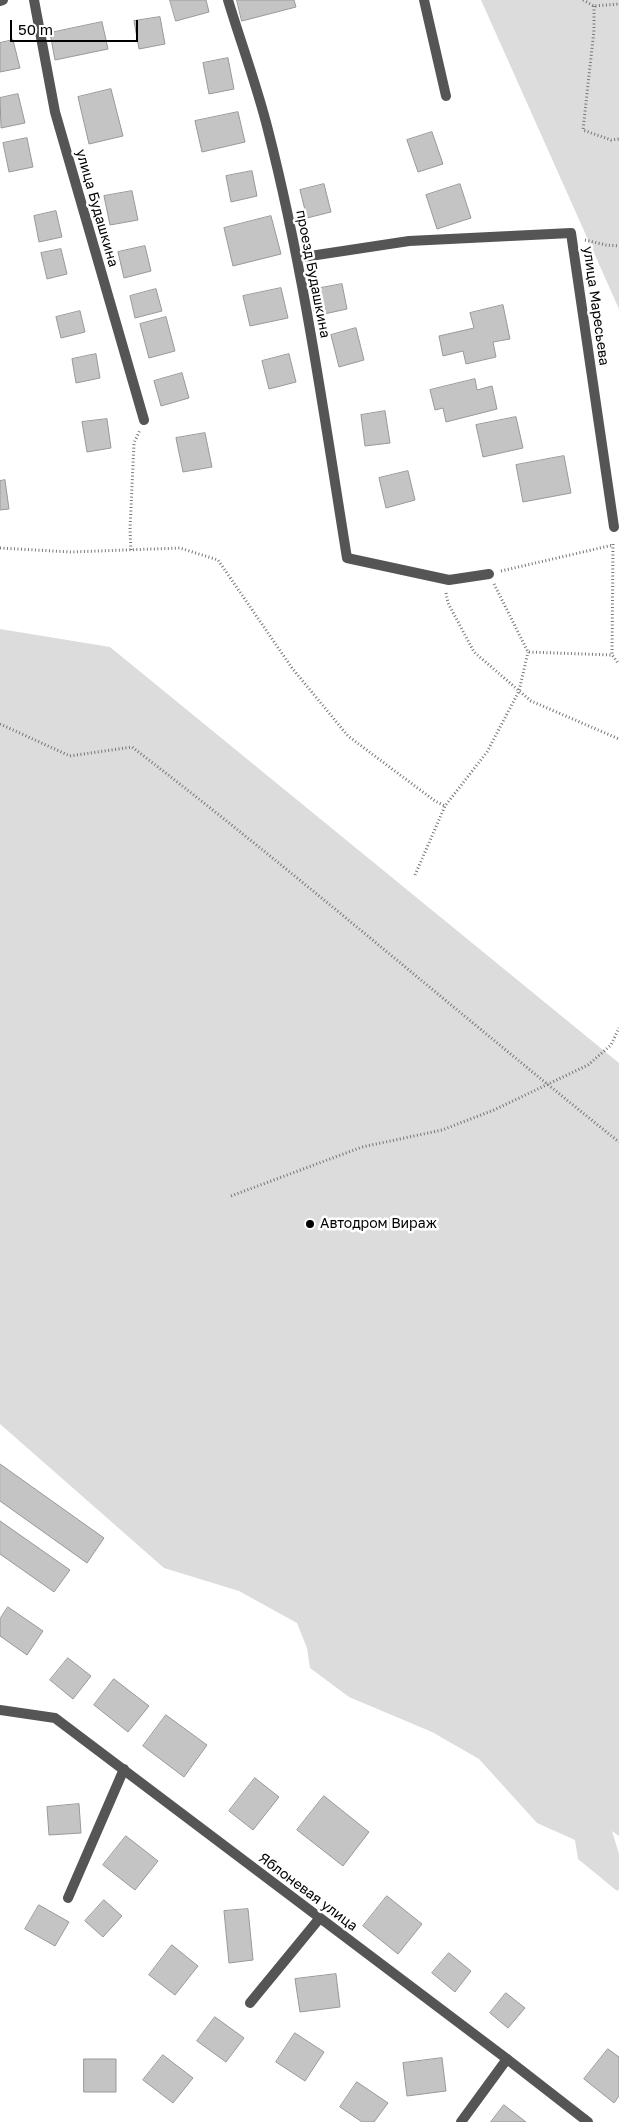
<!DOCTYPE html>
<meta charset="utf-8">
<style>
body{margin:0}
#map{position:relative;width:619px;height:2122px;overflow:hidden;background:#fff;font-family:"Golos Text",sans-serif}
canvas{display:block}
.scale{position:absolute;left:10px;top:20px;width:128px;height:22px;box-sizing:border-box;border:2px solid #000;border-top:0;padding-left:6px;font-size:15px;line-height:18px;white-space:nowrap;color:#000;-webkit-text-stroke:4px #fff;paint-order:stroke}
</style>
<div id="map">
<canvas width="619" height="2122"></canvas>
<div class="scale">50 m</div>
</div>
<script>
const ctx = document.querySelector('canvas').getContext('2d');
ctx.lineJoin = 'round';
function fill(path, color) {
  ctx.fillStyle = color;
  ctx.fill(path, 'evenodd');
}
function trace(path, color, width, dash) {
  ctx.strokeStyle = color;
  ctx.lineWidth = width;
  ctx.lineCap = dash ? 'butt' : 'round';
  ctx.setLineDash(dash || []);
  ctx.stroke(path);
}
function drawText(font, color, halo, rows, align = 'center') {
  ctx.font = font + ' "Golos Text",sans-serif';
  ctx.lineWidth = 5;
  ctx.setLineDash([]);
  ctx.textBaseline = 'middle';
  ctx.strokeStyle = halo;
  ctx.fillStyle = color;
  for (const [text, x, y, turn = 0] of rows) {
    ctx.save();
    ctx.translate(x, y);
    ctx.rotate((+turn || 0) * Math.PI / 180);
    ctx.textAlign = isNaN(turn) ? turn : align;
    if (halo) ctx.strokeText(text, 0, 0);
    ctx.fillText(text, 0, 0);
    ctx.restore();
  }
}
const green = new Path2D(`
 M481 0H619V309Z
 M0 629 110 647 619 1063V1836L612 1831 619 1854V1889L617 1891 578 1859 575 1840 537 1823 479 1759 432 1732 349 1697 310 1668 307 1648 297 1623 239 1591 164 1568 0 1424Z`);
const building = new Path2D(`
 M170 0H206L209 12 176 21Z
 M237 0H294L296 7 242 21Z
 M160 17 165 44 139 49 134 21Z
 M102 22 108 49 55 60 50 33Z
 M13 40 20 68 0 72V43Z
 M228 58 234 89 209 94 203 63Z
 M111 89 123 136 89 144 78 97Z
 M18 94 25 123 1 128 0 98Z
 M238 112 245 142 202 152 195 121Z
 M432 132 443 164 418 172 407 140Z
 M27 138 33 167 9 172 3 143Z
 M252 171 257 196 231 202 226 176Z
 M324 184 331 212 307 218 300 190Z
 M460 184 471 218 437 229 426 195Z
 M132 191 138 220 110 225 104 196Z
 M56 211 62 237 39 242 34 216Z
 M271 216 281 254 233 266 224 228Z
 M145 246 151 271 124 278 118 252Z
 M61 249 67 274 47 279 41 253Z
 M342 284 347 309 315 316 310 290Z
 M281 288 288 318 250 326 243 296Z
 M156 289 162 311 135 318 130 296Z
 M503 305 510 339 493 342 496 357 466 364 463 351 443 356 439 336 474 328 470 313Z
 M80 311 85 332 61 338 56 317Z
 M166 317 175 351 149 358 140 324Z
 M356 328 364 360 339 367 331 335Z
 M96 354 100 378 76 383 72 359Z
 M289 354 296 382 269 389 262 361Z
 M182 373 189 398 161 406 154 381Z
 M475 379 477 390 492 386 497 409 446 422 443 408 435 410 430 390Z
 M385 411 390 443 365 446 361 415Z
 M516 417 523 448 483 457 476 425Z
 M107 419 111 448 87 452 82 422Z
 M205 433 212 467 183 472 176 438Z
 M564 456 571 493 523 502 516 465Z
 M408 471 415 500 386 508 379 478Z
 M5 480 9 509 0 510V481Z
 M0 1464 104 1538 87 1563 0 1501Z
 M0 1521 70 1570 54 1592 0 1554Z
 M8 1607 43 1631 27 1655 0 1636V1619Z
 M68 1658 91 1676 73 1699 50 1680Z
 M114 1679 149 1706 128 1732 94 1705Z
 M166 1715 207 1745 184 1777 143 1746Z
 M255 1778 279 1797 253 1830 229 1811Z
 M324 1796 369 1832 343 1866 297 1830Z
 M79 1804 81 1833 49 1835 47 1807Z
 M126 1836 158 1861 135 1890 103 1865Z
 M387 1896 422 1924 398 1954 363 1926Z
 M104 1900 122 1916 103 1937 85 1921Z
 M39 1905 69 1922 55 1946 25 1929Z
 M248 1909 253 1960 229 1963 224 1911Z
 M172 1945 198 1966 175 1995 149 1975Z
 M449 1953 471 1971 455 1992 432 1973Z
 M336 1974 340 2007 300 2012 295 1979Z
 M506 1993 525 2008 508 2028 490 2013Z
 M215 2017 244 2038 226 2062 197 2041Z
 M295 2033 324 2052 305 2081 276 2062Z
 M608 2049 619 2057V2096L614 2103 584 2079Z
 M163 2055 193 2078 173 2103 143 2080Z
 M442 2058 446 2091 407 2096 403 2063Z
 M84 2059H116V2092H84Z
 M357 2082 388 2103 374 2122H362L340 2107Z
 M504 2105 526 2122H491Z`);
const path = new Path2D(`
 M583 0 594 6 619 4
 M594 6V30L583 130 611 140 619 139
 M585 240 606 245 619 246
 M613 544 612 655 619 664
 M0 548 71 552 180 548 218 560 292 668 348 736 435 801 445 806
 M131 550 130 529 134 443 140 430
 M501 571 613 545
 M494 584 528 652 612 655
 M446 593 448 603 474 652 531 701 619 739
 M0 724 70 756 132 747C298 874 455 1011 619 1142
 M415 875 445 806 487 752 519 691 528 652
 M231 1196 362 1147 442 1130 494 1110 588 1065 611 1045 619 1028`);
const service = new Path2D(`
 M68 1898 124 1769
 M250 2003 319 1919
 M461 2122 507 2059`);
const minor = new Path2D(`
 M34 0 55 112 144 420
 M228 0C241 43 257 86 268 130 304 271 324 415 347 558L449 580 489 574
 M424 0 446 96
 M0 1 3 0
 M297 258 409 241 571 233 614 527
 M0 1710 55 1718 507 2059 588 2122`);
const markers = [
 [310,1224,5,"#000"]
];
const streetNames = [
 ["улица Будашкина",97,208,74],
 ["проезд Будашкина",313,274,79],
 ["улица Маресьева",596,306,82],
 ["Яблоневая улица",308,1892,37]
];
const poiNames = [
 ["Автодром Вираж",320,1224]
];
fill(green, '#dcdcdc');
fill(building, '#c4c4c4');
trace(building, '#999', 1);
trace(path, '#777', 3, [1, 2.5]);
trace(service, '#555', 10);
trace(minor, '#555', 10);
for (const [x, y, r, color] of markers) {
  const dot = new Path2D();
  dot.arc(x, y, r, 0, 2 * Math.PI);
  ctx.fillStyle = color;
  ctx.fill(dot);
  trace(dot, '#fff', 2);
}
drawText('14px', '#000', '#fff', streetNames);
drawText('14px', '#000', '#fff', poiNames, 'left');
</script>
